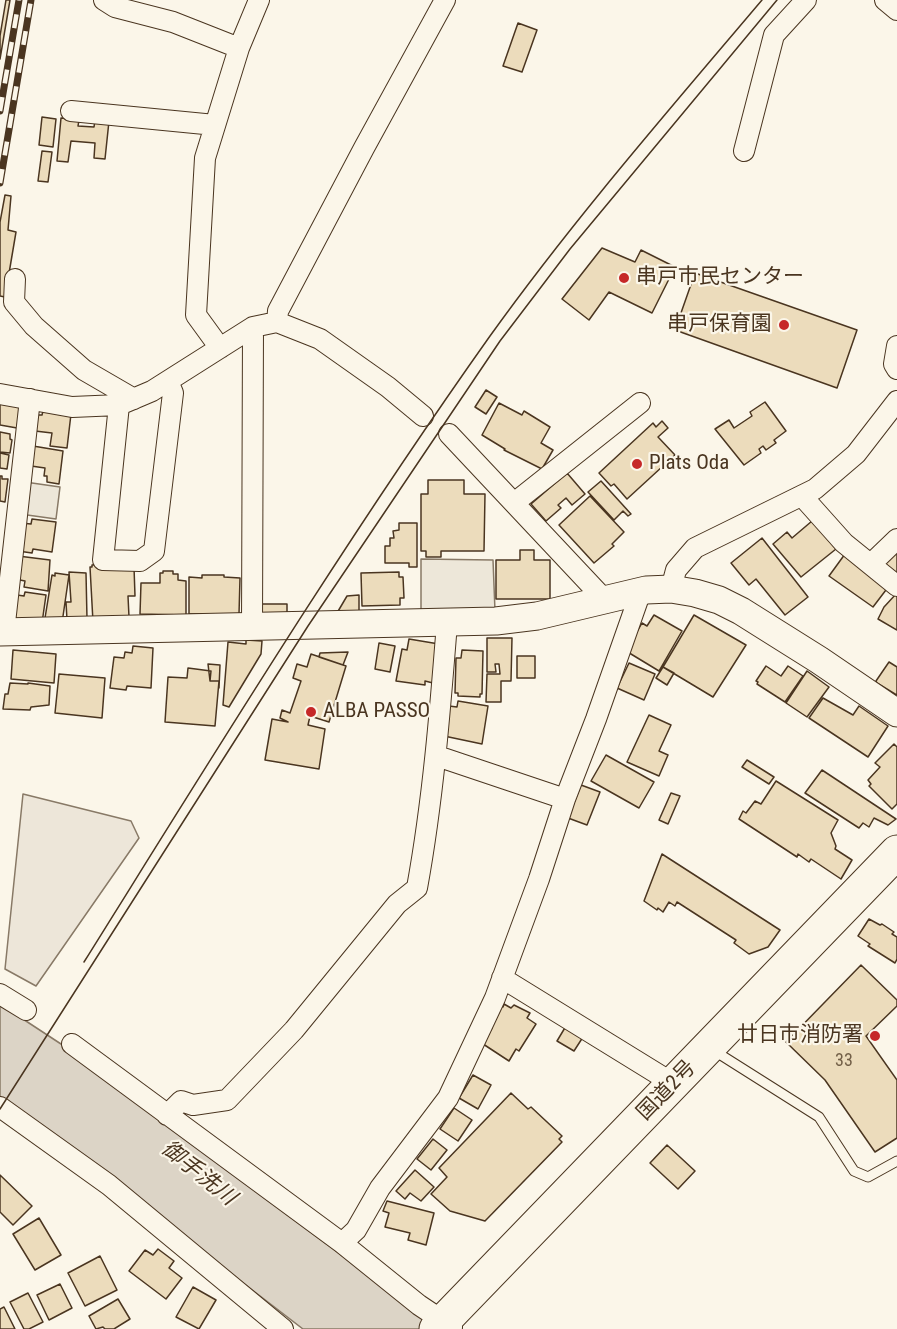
<!DOCTYPE html>
<meta charset="utf-8">
<style>
body{margin:0}
canvas{display:block;background:#fbf6e9}
</style>
<canvas width="897" height="1329"></canvas>
<script>
const ctx = document.querySelector('canvas').getContext('2d');
ctx.lineJoin = 'round';
function fill(path, color) {
  ctx.fillStyle = color;
  ctx.fill(path, 'evenodd');
}
function trace(path, color, width, dash) {
  ctx.strokeStyle = color;
  ctx.lineWidth = width;
  ctx.lineCap = dash ? 'butt' : 'round';
  ctx.setLineDash(dash || []);
  ctx.stroke(path);
}
function drawText(font, color, halo, rows, align = 'center') {
  ctx.font = font + ' "Roboto Condensed","Noto Sans JP",sans-serif';
  ctx.lineWidth = 4.5;
  ctx.setLineDash([]);
  ctx.textBaseline = 'middle';
  ctx.strokeStyle = halo;
  ctx.fillStyle = color;
  for (const [text, x, y, turn = 0] of rows) {
    ctx.save();
    ctx.translate(x, y);
    ctx.rotate((+turn || 0) * Math.PI / 180);
    ctx.textAlign = isNaN(turn) ? turn : align;
    if (halo) ctx.strokeText(text, 0, 0);
    ctx.fillText(text, 0, 0);
    ctx.restore();
  }
}
const green = new Path2D(`
 M23 794 131 821 139 838 36 986 5 969Z`);
const parking = new Path2D(`
 M25 482 60 487 56 519 20 514Z
 M421 559 493 560 495 611 421 613Z`);
const water = new Path2D(`
 M0 1004 61 1044 153 1115 441 1329H303L0 1096Z`);
const building = new Path2D(`
 M6 0H10L0 59V36Z
 M518 23 537 30 522 72 503 66Z
 M42 117 56 119 53 147 39 145Z
 M61 118 79 120 78 126 94 127 95 120 109 121 105 159 94 158 95 143 71 141 68 162 57 161Z
 M42 151 52 152 48 182 38 181Z
 M5 195 11 196 8 230 16 232 5 297 0 296V222Z
 M602 248 635 262 641 250 675 267 652 313 609 292 589 320 562 299Z
 M695 273 857 330 837 388 675 330Z
 M486 390 497 397 486 414 475 407Z
 M0 399 20 406 17 428 0 425Z
 M765 402 786 431 774 440 776 443 766 450 763 446 759 449 761 453 744 465 715 429 729 420 734 428 752 416 750 412Z
 M499 403 522 415 524 411 550 427 541 443 553 450 542 469 504 450 505 449 482 435Z
 M43 411 71 414 67 448 50 446 52 433 35 431 37 415H42Z
 M662 421 668 428 658 437 675 455 627 499 614 484 611 486 599 473 653 423 656 427Z
 M0 432 10 434V439L12 440 10 453 0 452Z
 M33 446 63 451 59 484 47 482V476H44L45 468 31 466Z
 M0 453 9 455 7 469 0 468Z
 M567 473 585 494 572 505 566 498 558 505 561 508 546 521 531 504Z
 M0 476H2V479H8L5 502 0 501Z
 M428 480H464V494H485L484 551H441V557H426V551H421V494H428Z
 M601 481 631 514 628 516 623 511 614 520 588 492Z
 M590 496 624 532 612 544 614 546 594 563 559 525Z
 M32 519 56 522 52 552 33 549 32 553 18 551 21 523 31 524Z
 M812 521 836 549 801 577 773 544 787 532 792 538Z
 M399 523H417V567H409V563H385V546H390V538H394L393 531 399 530Z
 M762 538 808 597 785 615 756 579 749 585 731 563Z
 M897 548V574L882 564Z
 M520 550H534V560H550V599H496V560H520Z
 M845 554 889 586 873 607 829 576Z
 M18 556 50 560 48 591 24 587 25 581 15 579Z
 M103 564 134 567 135 596H128L129 617 93 622 90 567H92V565Z
 M163 571H173V574H178V580L186 581V615L140 614 141 583H160V573H163Z
 M69 572 86 573 87 619 67 620 66 602H71Z
 M399 572V577H403L404 598H400V605L362 606 361 573Z
 M55 573 69 575 62 623 45 618 52 575 55 576Z
 M202 575H224V577L240 578 239 614H189V577L202 578Z
 M25 592 46 595 42 623 9 618 17 595 24 596Z
 M897 593V630L878 619 884 607Z
 M359 595V612L337 613 347 596Z
 M261 604H287V617H261Z
 M654 615 682 631 659 671 626 651 642 623 647 626Z
 M694 615 746 645 713 697 663 667Z
 M487 638H512L511 681H501V702H486L487 674H500L499 664H495L496 672H487Z
 M409 639 439 644 433 683 425 681V685L396 681 402 649 407 650Z
 M246 640 262 641 261 654 229 707 223 705 228 642 246 644Z
 M379 643 395 646 390 672 375 669Z
 M133 646 153 648 151 688 127 686 126 690 110 688 114 657 124 658 125 652 132 653Z
 M13 650 56 654 54 683 11 679Z
 M462 650 483 651 482 694H480V697L458 696V693H455L456 658H461Z
 M348 652 343 665 319 657 320 653Z
 M311 654 346 666 329 722 310 716 308 725 325 729 319 769 265 760 272 719 288 722 280 718 282 710 290 713 301 681 293 678 297 664 307 667Z
 M517 656H535V678H517Z
 M889 662 897 667V695L877 683 876 681Z
 M629 663 655 674 644 700 617 688Z
 M208 664 220 665 219 688V681H210Z
 M766 666 781 676 788 666 803 676 785 702 757 684 758 682 756 681Z
 M663 667 674 673 667 685 656 678Z
 M188 668 211 671 210 681H219L215 726 165 722 168 677 187 678Z
 M807 671 829 687 807 717 786 703Z
 M59 674 105 678 102 718 55 713Z
 M10 683 28 684V683L50 686 49 705 31 707 30 710 3 709 5 694H8Z
 M823 698 853 715 859 706 888 726 868 757 809 718Z
 M458 701 488 706 482 744 444 736 449 706 457 707Z
 M649 715 671 725 659 751 668 755 659 776 627 762Z
 M894 744 897 747V804L892 809 869 786 871 784 868 780 880 767 875 763Z
 M606 755 654 782 639 808 591 781Z
 M747 760 774 777 769 784 742 767Z
 M822 770 896 819 888 825 874 818 869 827 863 823 859 828 805 793Z
 M776 781 838 820 831 833 836 846 835 849 852 860 841 879 811 859 809 862 798 854 797 857 739 819 743 811 746 813 755 801 761 804Z
 M581 785 600 792 587 825 568 818Z
 M671 793 680 796 668 824 659 820Z
 M662 854 780 930 768 947 749 954 734 943 736 940 677 902 675 906 669 902 663 912 658 908 657 910 644 901Z
 M869 919 880 925 882 924 894 932 892 934 897 937V959L895 963 868 946 870 944 858 936Z
 M861 965 897 1000V1006L866 1036 897 1080V1138L875 1152 825 1080 786 1042Z
 M504 1004 511 1008 514 1005 530 1013 527 1018 536 1024 519 1051 516 1049 509 1061 480 1042 488 1028 491 1030 492 1028 486 1024 498 1005 503 1007Z
 M566 1026 583 1037 574 1051 557 1041Z
 M473 1075 491 1085 478 1109 459 1098Z
 M511 1093 528 1109 531 1107 562 1136 559 1139 562 1142 485 1221 450 1211 431 1194 447 1177 439 1168Z
 M454 1108 472 1120 458 1141 440 1129Z
 M433 1139 447 1150 431 1170 417 1159Z
 M667 1145 695 1171 678 1189 650 1163Z
 M415 1170 434 1187 421 1201 410 1193 405 1199 396 1191Z
 M0 1175 32 1206 13 1225 0 1212Z
 M387 1201 434 1213 426 1245 408 1240 410 1233 385 1227 389 1213 383 1211Z
 M39 1218 61 1255 35 1270 13 1234Z
 M158 1249 174 1261 169 1268 182 1278 166 1299 129 1271 145 1250 153 1255Z
 M100 1256 117 1290 85 1306 68 1273Z
 M60 1284 72 1308 49 1320 37 1295Z
 M193 1287 216 1300 199 1329 176 1317Z
 M28 1293 43 1322 29 1329H24L10 1302Z
 M118 1299 130 1319 114 1329H105L103 1327 96 1329 89 1316Z
 M4 1307 15 1329H0V1309Z`);
const lane = new Path2D(`
 M713 1050 819 1117 854 1171 868 1177 897 1161`);
const street = new Path2D(`
 M104 0 115 7 173 22 239 48
 M885 0 897 10
 M71 111 215 125
 M744 151 774 35 806 0
 M15 279 14 302 34 326 84 370 134 399
 M277 322 278 311 364 148 445 0
 M897 346 894 364 897 369
 M220 348 196 315 205 158 239 48 259 0
 M0 394 72 407 119 405 152 391 253 327 277 322 320 339 388 387 423 416
 M119 405 103 560 140 561 154 551 173 393 168 381
 M449 434 604 599
 M802 496 844 543 897 586
 M514 503 640 403
 M871 564 897 539
 M671 589 676 570 695 548 815 489 856 454 897 401
 M252 627 253 327
 M4 632 30 399
 M437 756 565 799
 M502 978 674 1084
 M0 994 26 1010
 M72 1044 342 1243 419 1305 452 1327
 M0 1107 109 1185 283 1329
 M167 1115 181 1101 193 1105 227 1100 294 1030 397 904 417 888C433 800 440 712 447 623
 M342 1243 356 1230 380 1188 448 1098 495 998 539 879 565 799 596 719 641 591`);
const secondary = new Path2D(`
 M0 632 496 621 537 616 646 590 671 589 695 593 719 600 741 611 819 660 897 713`);
const highway = new Path2D(`
 M436 1329 897 852`);
const tram = new Path2D(`
 M84 962C216 751 346 539 490 336 574 219 669 110 762 0
 M0 1109 308 626 500 341 570 249 777 0`);
const rail = new Path2D(`
 M0 111 19 0
 M0 183 31 0`);
const markers = [
 [624,278,6,"#c62828"],
 [784,325,6,"#c62828"],
 [637,464,6,"#c62828"],
 [311,712,6,"#c62828"],
 [875,1036,6,"#c62828"]
];
const numberNames = [
 ["33",844,1061]
];
const poiNames = [
 ["串戸市民センター",636,278],
 ["串戸保育園",772,325,"right"],
 ["Plats Oda",649,464],
 ["ALBA PASSO",323,712],
 ["廿日市消防署",863,1036,"right"]
];
const streetNames = [
 ["国道2号",667,1091,-46]
];
const waterNames = [
 ["御手洗川",198,1174,39]
];
fill(green, '#ede6d9');
trace(green, '#887966', 1.5);
fill(parking, '#ede7d9');
trace(parking, '#887966', 1.5);
fill(water, '#dcd4c6');
trace(water, '#887966', 1.5);
fill(building, '#ecdcbc');
trace(building, '#4a3520', 1.5);
trace(lane, '#4a3520', 11);
trace(street, '#4a3520', 22);
trace(secondary, '#4a3520', 29);
trace(highway, '#4a3520', 35);
trace(lane, '#fbf6e9', 9);
trace(street, '#fbf6e9', 20);
trace(secondary, '#fbf6e9', 27);
trace(highway, '#fbf6e9', 33);
trace(tram, '#4a3520', 1.5);
trace(rail, '#4a3520', 7);
trace(rail, '#fbf6e9', 4.5, [14]);
for (const [x, y, r, color] of markers) {
  const dot = new Path2D();
  dot.arc(x, y, r, 0, 2 * Math.PI);
  ctx.fillStyle = color;
  ctx.fill(dot);
  trace(dot, '#fbf6e9', 2);
}
drawText('18px', '#725f47', null, numberNames);
drawText('21px', '#4a3520', '#fbf6e9', poiNames, 'left');
drawText('21px', '#4a3520', '#fbf6e9', streetNames);
drawText('italic 22px', '#4a3520', '#fbf6e9', waterNames);
</script>
